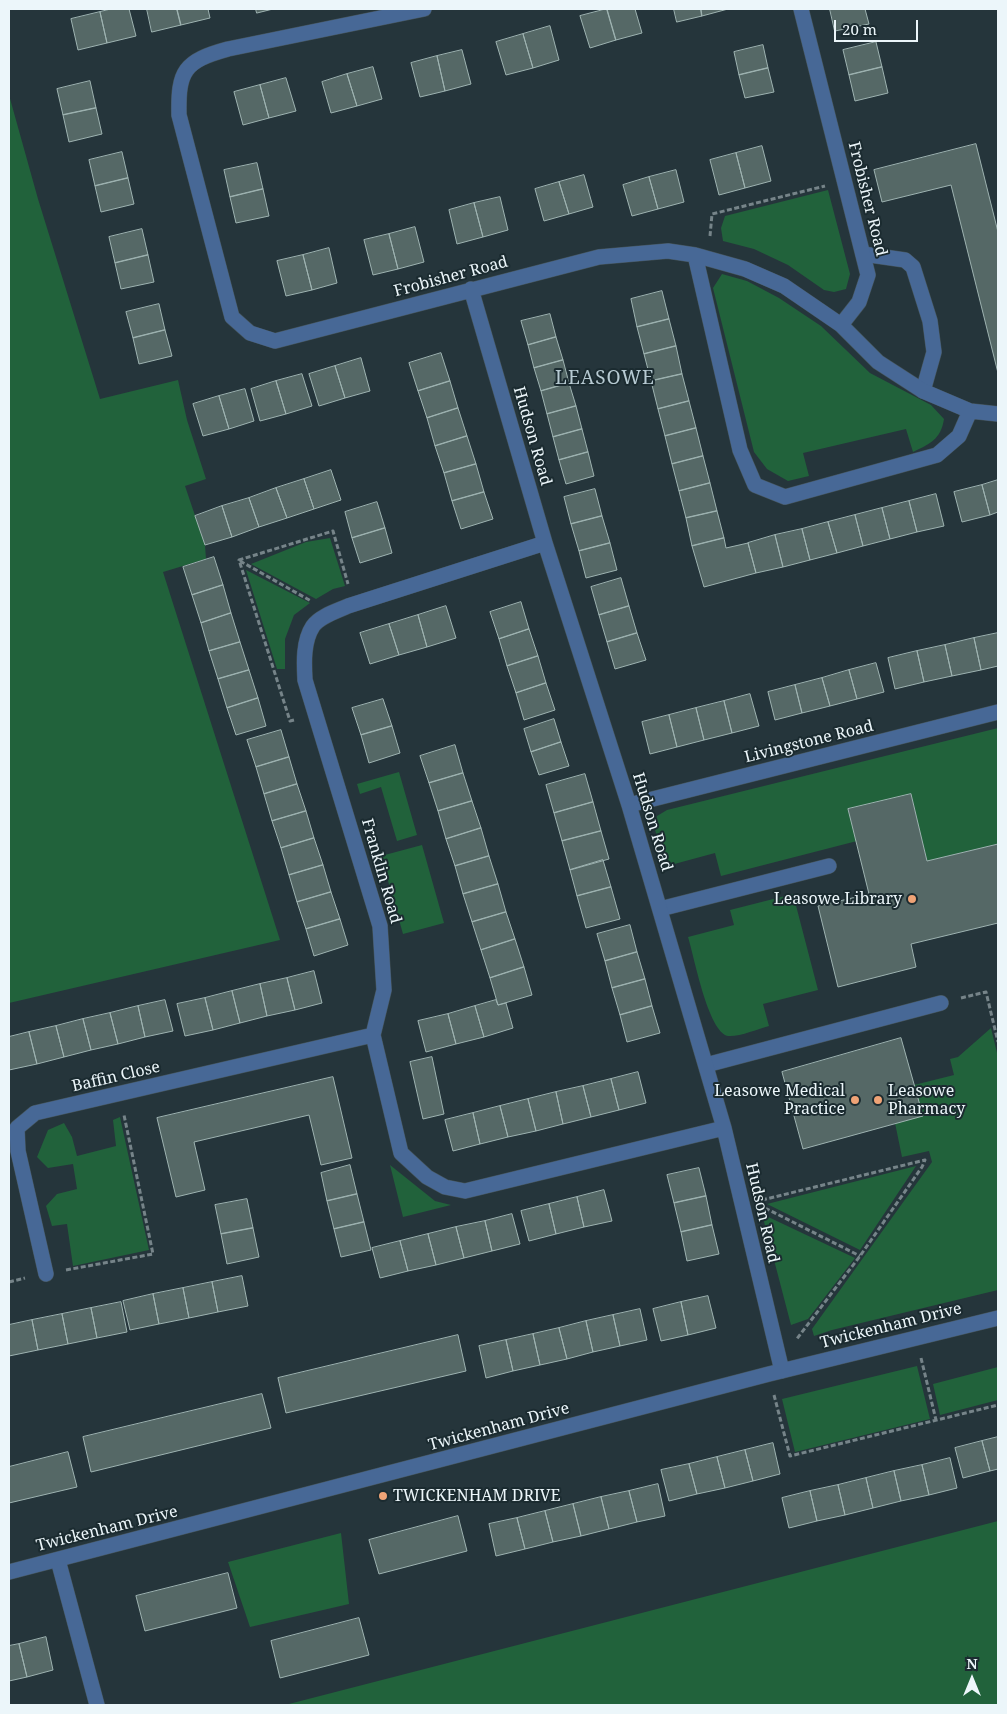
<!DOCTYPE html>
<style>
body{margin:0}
#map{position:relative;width:1007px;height:1714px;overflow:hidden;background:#25353b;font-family:"Noto Serif",serif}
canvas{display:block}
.frame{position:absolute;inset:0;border:10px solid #ecf6fa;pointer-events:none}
.north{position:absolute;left:947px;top:1654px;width:50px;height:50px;-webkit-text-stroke:4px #1b2b30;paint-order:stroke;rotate:0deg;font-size:14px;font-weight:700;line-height:20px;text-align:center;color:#ecf6fa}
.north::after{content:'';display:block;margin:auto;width:18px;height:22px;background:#ecf6fa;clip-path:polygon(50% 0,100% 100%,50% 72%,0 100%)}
.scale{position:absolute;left:834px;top:20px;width:84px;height:22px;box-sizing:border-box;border:2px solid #ecf6fa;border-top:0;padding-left:6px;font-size:15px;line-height:18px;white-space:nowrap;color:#ecf6fa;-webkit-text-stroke:4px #1b2b30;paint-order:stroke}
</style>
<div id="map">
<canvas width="1007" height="1714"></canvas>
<div class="frame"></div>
<div class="north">N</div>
<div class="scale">20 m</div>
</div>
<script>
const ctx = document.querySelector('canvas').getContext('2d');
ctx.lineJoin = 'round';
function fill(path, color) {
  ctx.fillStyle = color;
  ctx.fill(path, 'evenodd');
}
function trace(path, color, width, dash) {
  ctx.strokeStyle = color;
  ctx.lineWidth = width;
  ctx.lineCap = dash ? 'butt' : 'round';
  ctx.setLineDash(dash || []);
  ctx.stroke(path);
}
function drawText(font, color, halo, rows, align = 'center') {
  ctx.font = font + ' "Noto Serif",serif';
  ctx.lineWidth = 4;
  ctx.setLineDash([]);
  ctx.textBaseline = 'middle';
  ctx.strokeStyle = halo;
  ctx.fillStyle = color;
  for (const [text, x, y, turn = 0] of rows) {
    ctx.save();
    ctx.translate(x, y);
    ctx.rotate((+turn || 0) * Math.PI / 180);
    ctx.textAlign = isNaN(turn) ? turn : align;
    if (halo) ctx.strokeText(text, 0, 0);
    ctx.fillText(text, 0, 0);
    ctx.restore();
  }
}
const green = new Path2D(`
 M9 95 38 199 100 399 178 380 187 420 206 479 185 486 205 545 206 559 163 572 280 940 9 1003Z
 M828 190 850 274 846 289 834 292 824 290 788 265 754 249 723 241 721 228 725 216Z
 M722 274 747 281 779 298 821 326 870 373 931 405 944 419C941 439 930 444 913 452L906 429 803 453 809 476 788 481 767 469 754 452 713 288Z
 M330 538 345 586 333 589 316 599 251 564 306 542Z
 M246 570 310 603 294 615 285 639V669H277Z
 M998 728V844L927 861 911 794 849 809 857 841 721 876 715 853 667 866 655 830 657 816 667 810Z
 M399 772 417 835 397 841 381 787 360 794 357 784Z
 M422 845 444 923 403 934 381 856Z
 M793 894 818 990 763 1004 769 1026C758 1029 739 1037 728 1036 708 1032 694 956 688 937L734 925 730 910Z
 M991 1028 998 1057V1290L832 1330 814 1336 812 1329 932 1162 929 1151 902 1157 895 1123 923 1115 914 1085 954 1075 950 1059 958 1057Z
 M120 1117 149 1250 73 1266 67 1224 52 1226 46 1206 57 1194 77 1189 73 1164 48 1168 37 1157 48 1130 64 1123 72 1137 77 1156 116 1146 113 1120Z
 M390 1165 435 1201 451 1205 403 1217Z
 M916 1166 860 1250 767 1204Z
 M762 1214 855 1258 808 1319 791 1325Z
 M917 1366 930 1419 795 1452 782 1399Z
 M998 1367V1400L940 1415 933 1384Z
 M998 1521V1705H285Z
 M341 1533 349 1604 250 1627 228 1562Z`);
const building = new Path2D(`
 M111 9H129L136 36 107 43 100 12Z
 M147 9H177L181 25 152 32Z
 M177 9H208L210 18 181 25Z
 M256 9H273L257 13Z
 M607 9 616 40 590 48 580 16Z
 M607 9H635L642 33 616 40Z
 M674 9H701L702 16 677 22Z
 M701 9H728L702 16Z
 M830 9H865L869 24 835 31Z
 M100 12 107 43 78 50 71 19Z
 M550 26 559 60 533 68 523 34Z
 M523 34 533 68 506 75 496 42Z
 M876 42 882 67 849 75 843 50Z
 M763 45 768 68 739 75 734 52Z
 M462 50 471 84 445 91 437 56Z
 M437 56 445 91 420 97 411 63Z
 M373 67 382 99 357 106 347 74Z
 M882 67 888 93 855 101 849 75Z
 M768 68 774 92 745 98 739 75Z
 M347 74 357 106 331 113 322 82Z
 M286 78 296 111 269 118 260 85Z
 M90 81 96 108 63 115 57 89Z
 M260 85 269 118 243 125 234 92Z
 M96 108 102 134 69 142 63 115Z
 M976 144 998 232V373L951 185 882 202 874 170Z
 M762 146 771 181 745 188 736 153Z
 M122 152 128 178 95 186 89 160Z
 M736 153 745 188 719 195 710 160Z
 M257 163 263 189 230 197 224 170Z
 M676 170 684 202 658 209 649 177Z
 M584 175 593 207 569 214 559 182Z
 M649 177 658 209 632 216 623 185Z
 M128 178 134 204 101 212 95 186Z
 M559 182 569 214 544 221 535 189Z
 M263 189 269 216 236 223 230 197Z
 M500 197 508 230 483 237 474 203Z
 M474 203 483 237 457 244 449 210Z
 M415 227 424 262 398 269 389 234Z
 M142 229 148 255 115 263 109 237Z
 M389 234 398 269 373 275 364 240Z
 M329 248 337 283 312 290 303 255Z
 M148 255 154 282 121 289 115 263Z
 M303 255 312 290 286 296 277 261Z
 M662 291 669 319 637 327 631 299Z
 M159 304 165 330 133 338 126 312Z
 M550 314 556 337 528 345 521 321Z
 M669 319 676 346 644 354 637 327Z
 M165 330 172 356 139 364 133 338Z
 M556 337 563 360 534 368 528 345Z
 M676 346 682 374 651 381 644 354Z
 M441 353 450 381 418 391 409 363Z
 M361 358 370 391 345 398 335 366Z
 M563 360 569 383 541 391 534 368Z
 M335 366 345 398 319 406 309 374Z
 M302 374 312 406 286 414 276 381Z
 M682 374 689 401 658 409 651 381Z
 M276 381 286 414 260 421 251 389Z
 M450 381 458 408 427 418 418 391Z
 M569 383 576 406 547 414 541 391Z
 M245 389 254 421 229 429 219 396Z
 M219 396 229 429 203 436 193 404Z
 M689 401 696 428 665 436 658 409Z
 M576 406 582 429 553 437 547 414Z
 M458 408 467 436 435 446 427 418Z
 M696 428 703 456 672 464 665 436Z
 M582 429 588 452 559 460 553 437Z
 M467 436 476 464 444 473 435 446Z
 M588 452 594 476 566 484 559 460Z
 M703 456 710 483 679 491 672 464Z
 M476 464 484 492 452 501 444 473Z
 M331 470 341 500 314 509 304 479Z
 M304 479 314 509 287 518 276 488Z
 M998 480V512L990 515 982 485Z
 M710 483 717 511 686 518 679 491Z
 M982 485 990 515 962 522 954 492Z
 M276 488 287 518 259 527 249 498Z
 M595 489 602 516 571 524 564 497Z
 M484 492 493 519 461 529 452 501Z
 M936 494 944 526 917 532 909 501Z
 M249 498 259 527 232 537 222 506Z
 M909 501 917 532 890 539 882 508Z
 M377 502 385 528 352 538 345 512Z
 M222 506 232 537 205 545 195 516Z
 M882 508 890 539 863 546 855 515Z
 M717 511 724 538 692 546 686 518Z
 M855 515 863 546 837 553 828 522Z
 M602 516 610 543 579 551 571 524Z
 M828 522 837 553 810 560 802 529Z
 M385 528 392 553 360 563 352 538Z
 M802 529 810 560 783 567 775 535Z
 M775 535 783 567 756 573 748 543Z
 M724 538 726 548 748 543 756 573 704 587 692 546Z
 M610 543 617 570 586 578 579 551Z
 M214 557 223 585 192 595 183 567Z
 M621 578 629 606 599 615 591 587Z
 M223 585 231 613 201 623 192 595Z
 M521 602 529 629 499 639 490 612Z
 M446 606 456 638 427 647 418 615Z
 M629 606 637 633 607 642 599 615Z
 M231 613 240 642 209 651 201 623Z
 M418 615 427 647 399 655 389 624Z
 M389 624 399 655 370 664 360 633Z
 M529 629 538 656 507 666 499 639Z
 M637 633 646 660 615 669 607 642Z
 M998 633V666L981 670 974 638Z
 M974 638 981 670 952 676 945 645Z
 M240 642 249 670 218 679 209 651Z
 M945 645 952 676 924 682 917 651Z
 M917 651 924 682 895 689 888 658Z
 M538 656 546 683 516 693 507 666Z
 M876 663 884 692 857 699 849 670Z
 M249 670 258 698 227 708 218 679Z
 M849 670 857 699 830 706 822 678Z
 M822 678 830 706 802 713 795 685Z
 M546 683 555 710 524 720 516 693Z
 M795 685 802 713 775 720 768 692Z
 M750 694 759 726 732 733 724 701Z
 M258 698 266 726 236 735 227 708Z
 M383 699 392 726 361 735 352 708Z
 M724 701 732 733 704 740 696 708Z
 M696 708 704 740 677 747 669 715Z
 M669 715 677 747 650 754 642 722Z
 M554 719 561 742 531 752 524 729Z
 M392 726 400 753 369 763 361 735Z
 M281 730 289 757 256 767 247 740Z
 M561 742 569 766 539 775 531 752Z
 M455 745 463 773 429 783 420 756Z
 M289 757 297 784 264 794 256 767Z
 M463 773 472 801 438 811 429 783Z
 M585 774 593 802 554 813 546 785Z
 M297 784 306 811 272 821 264 794Z
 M911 794 927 861 998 844V923L911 944 916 967 838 987 818 906 869 894 848 809Z
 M472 801 481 828 446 839 438 811Z
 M593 802 601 831 562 841 554 813Z
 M306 811 314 838 281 848 272 821Z
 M481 828 489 856 455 866 446 839Z
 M601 831 609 859 570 870 562 841Z
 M314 838 323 865 289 875 281 848Z
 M489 856 498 884 463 894 455 866Z
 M603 860 611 887 577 896 570 870Z
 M323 865 331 892 297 902 289 875Z
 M498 884 506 912 472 922 463 894Z
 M611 887 620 919 586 928 577 896Z
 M331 892 340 919 306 929 297 902Z
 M506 912 515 939 481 950 472 922Z
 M340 919 348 945 314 956 306 929Z
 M630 925 637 952 605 961 597 934Z
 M515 939 524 967 490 978 481 950Z
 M637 952 645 979 612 988 605 961Z
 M524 967 532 995 498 1005 490 978Z
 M314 971 322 1003 295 1010 287 978Z
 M287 978 295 1010 267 1016 260 984Z
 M645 979 652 1006 620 1015 612 988Z
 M260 984 267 1016 240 1023 232 991Z
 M232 991 240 1023 213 1030 205 998Z
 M205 998 213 1030 185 1036 177 1004Z
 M165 1000 173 1031 145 1037 138 1006Z
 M496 1000 498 1005 506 1003 513 1028 484 1037 475 1006Z
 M138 1006 145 1037 118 1044 110 1013Z
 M475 1006 484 1037 456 1044 448 1014Z
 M652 1006 660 1033 627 1042 620 1015Z
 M110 1013 118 1044 91 1050 83 1019Z
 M448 1014 456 1044 426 1052 418 1021Z
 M83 1019 91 1050 64 1057 56 1026Z
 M56 1026 64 1057 37 1064 29 1032Z
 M29 1032 37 1064 9 1070V1037Z
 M901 1038 923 1116 803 1149 782 1072Z
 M432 1057 444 1114 423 1119 410 1062Z
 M638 1072 646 1103 619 1110 611 1079Z
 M333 1077 352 1158 321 1165 309 1115 194 1142 205 1190 176 1197 157 1118Z
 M611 1079 619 1110 591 1117 583 1086Z
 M583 1086 591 1117 563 1124 556 1092Z
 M556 1092 563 1124 536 1131 528 1099Z
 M528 1099 536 1131 508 1137 500 1106Z
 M500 1106 508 1137 480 1144 473 1113Z
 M473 1113 480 1144 453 1151 445 1120Z
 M350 1165 357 1194 327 1201 321 1173Z
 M699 1168 706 1196 674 1203 667 1175Z
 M604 1190 612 1221 584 1227 577 1197Z
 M357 1194 364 1222 334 1229 327 1201Z
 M706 1196 712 1225 681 1232 674 1203Z
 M577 1197 584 1227 556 1234 549 1204Z
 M247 1199 253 1228 221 1234 215 1205Z
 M549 1204 556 1234 529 1241 521 1211Z
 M512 1214 520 1244 492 1251 485 1221Z
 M485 1221 492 1251 464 1258 456 1227Z
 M364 1222 371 1250 341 1257 334 1229Z
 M712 1225 719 1254 687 1261 681 1232Z
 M456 1227 464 1258 436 1265 428 1234Z
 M253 1228 259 1257 227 1264 221 1234Z
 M428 1234 436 1265 408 1271 400 1241Z
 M400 1241 408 1271 380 1278 372 1248Z
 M242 1276 248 1306 218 1312 212 1282Z
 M212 1282 218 1312 189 1318 183 1288Z
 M183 1288 189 1318 159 1324 153 1294Z
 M153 1294 159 1324 130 1330 123 1301Z
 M708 1296 716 1328 688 1335 681 1302Z
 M121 1302 127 1332 97 1338 91 1308Z
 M681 1302 688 1335 661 1341 653 1309Z
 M91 1308 97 1338 68 1344 62 1314Z
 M640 1309 647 1340 620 1346 613 1315Z
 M62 1314 68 1344 38 1350 32 1320Z
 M613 1315 620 1346 593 1352 586 1321Z
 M32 1320 38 1350 9 1356V1325Z
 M586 1321 593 1352 567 1359 559 1328Z
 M559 1328 567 1359 540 1365 533 1334Z
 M533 1334 540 1365 513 1371 506 1340Z
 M458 1335 466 1371 286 1413 278 1378Z
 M506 1340 513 1371 486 1378 479 1346Z
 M262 1394 271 1428 91 1472 83 1437Z
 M998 1437V1469L990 1471 982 1441Z
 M982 1441 990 1471 963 1478 955 1448Z
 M773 1443 780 1474 753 1481 745 1450Z
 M745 1450 753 1481 725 1488 717 1457Z
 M68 1452 77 1487 9 1503V1467Z
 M717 1457 725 1488 697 1494 689 1464Z
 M950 1458 957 1488 929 1495 922 1465Z
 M689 1464 697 1494 669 1501 661 1470Z
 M922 1465 929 1495 901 1501 894 1471Z
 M894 1471 901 1501 873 1508 866 1478Z
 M866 1478 873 1508 845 1515 838 1485Z
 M658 1484 665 1516 637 1522 629 1491Z
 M838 1485 845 1515 817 1521 810 1491Z
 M629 1491 637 1522 609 1529 601 1497Z
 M810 1491 817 1521 789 1528 782 1498Z
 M601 1497 609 1529 581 1536 573 1504Z
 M573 1504 581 1536 553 1542 545 1511Z
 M545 1511 553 1542 525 1549 517 1518Z
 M458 1516 467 1551 379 1574 369 1540Z
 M517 1518 525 1549 496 1556 489 1524Z
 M228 1573 237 1608 145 1631 136 1596Z
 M359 1618 369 1655 280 1678 271 1641Z
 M46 1637 53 1670 27 1677 19 1644Z
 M19 1644 27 1677 9 1681V1646Z`);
const path = new Path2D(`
 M710 236 712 214 825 186
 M240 561 311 601
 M294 720 290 721 239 560 333 531 348 584
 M961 998 986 992 998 1042
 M762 1200 925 1160 922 1167 860 1256 796 1340
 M765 1208 860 1256
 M66 1270 153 1254 124 1115
 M9 1282 25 1278
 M921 1358 936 1420
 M774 1395 790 1456 998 1405`);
const lane = new Path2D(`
 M863 254 905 260 913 267 930 321 934 352 923 391
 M660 909 829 866
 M706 1065 941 1003`);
const street = new Path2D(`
 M424 9 228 49C184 61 178 71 179 115L232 317 250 333 275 341 599 257 668 251 695 255 745 269 784 286 841 325 878 362 923 391 970 411 998 414
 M801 9 868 275 859 302 841 325
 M695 255 740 450 755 485 785 497 937 455 959 436 970 411
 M471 289 545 543 629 805 724 1128 782 1371
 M545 543 348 606C337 611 320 616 313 626 303 641 304 663 305 680L380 926 384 990 373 1035 401 1153 427 1177 445 1187 465 1191 724 1128
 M629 805 998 712
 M46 1274 18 1151 17 1128 35 1113 373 1035
 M58 1560 97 1705
 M9 1572 769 1374 998 1318`);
const markers = [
 [912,899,5,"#efa376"],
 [855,1100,5,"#efa376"],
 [878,1100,5,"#efa376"],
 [383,1496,5,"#efa376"]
];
const streetNames = [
 ["Frobisher Road",867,199,76],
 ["Frobisher Road",451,277,-15],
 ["Hudson Road",532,436,74],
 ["Livingstone Road",809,742,-14],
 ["Hudson Road",652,822,73],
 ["Franklin Road",381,871,74],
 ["Baffin Close",116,1077,-13],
 ["Hudson Road",762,1213,77],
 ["Twickenham Drive",891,1326,-14],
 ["Twickenham Drive",499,1427,-15],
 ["Twickenham Drive",107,1529,-14]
];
const poiNames = [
 ["Leasowe Library",902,899],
 ["Leasowe Medical",845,1091],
 ["Practice",845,1109],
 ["Leasowe",888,1091,"left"],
 ["Pharmacy",888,1109,"left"],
 ["TWICKENHAM DRIVE",393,1496,"left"]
];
const quarterNames = [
 ["LEASOWE",605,379]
];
fill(green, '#21623b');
fill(building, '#556866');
trace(building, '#9eb3b1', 1);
trace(lane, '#45545a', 16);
trace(street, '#45545a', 16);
trace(path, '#768489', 3, [5, 2.5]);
trace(lane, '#476896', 15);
trace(street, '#476896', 15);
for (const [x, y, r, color] of markers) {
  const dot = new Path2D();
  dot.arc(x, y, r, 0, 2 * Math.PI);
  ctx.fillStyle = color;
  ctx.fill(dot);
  trace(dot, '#1b2b30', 2);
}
drawText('16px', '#ecf6fa', '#1b2b30', streetNames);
drawText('16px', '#ecf6fa', '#1b2b30', poiNames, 'right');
ctx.letterSpacing = '1px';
drawText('19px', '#b7cad2', '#1b2b30', quarterNames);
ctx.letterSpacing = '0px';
</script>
